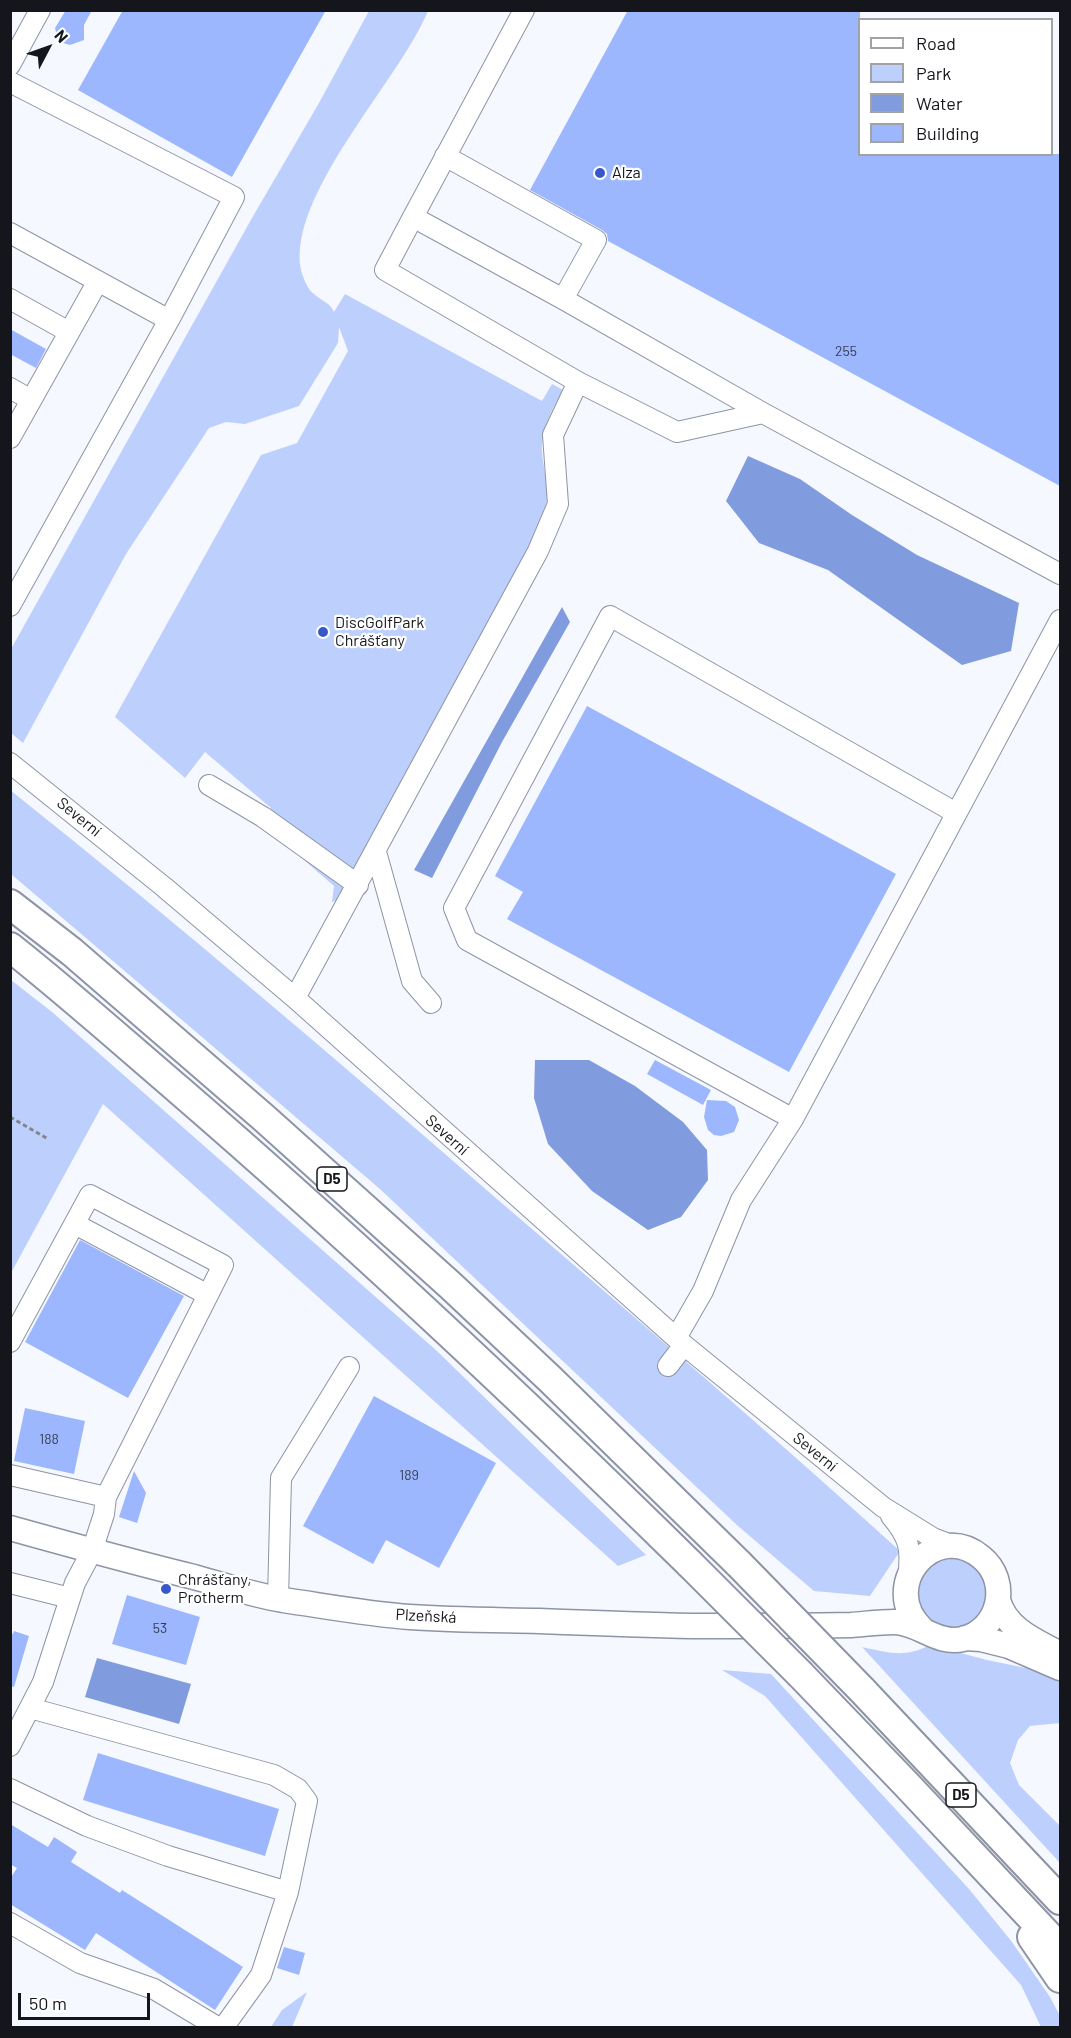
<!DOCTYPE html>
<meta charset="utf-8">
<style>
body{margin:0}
#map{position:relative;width:1071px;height:2038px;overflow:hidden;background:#f5f8ff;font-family:Barlow,sans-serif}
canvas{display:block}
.frame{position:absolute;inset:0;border:12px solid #14161c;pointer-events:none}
.legend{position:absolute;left:858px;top:18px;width:195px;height:138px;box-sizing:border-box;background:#fff;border:2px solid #a1a2a4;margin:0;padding:8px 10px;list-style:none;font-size:18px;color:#14161c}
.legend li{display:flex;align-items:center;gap:12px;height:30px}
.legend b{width:30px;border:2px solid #a1a2a4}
.north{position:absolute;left:18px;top:18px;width:60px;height:60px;-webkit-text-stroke:4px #fff;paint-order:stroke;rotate:49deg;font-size:16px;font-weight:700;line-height:24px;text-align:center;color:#14161c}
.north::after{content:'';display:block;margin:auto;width:21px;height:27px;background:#14161c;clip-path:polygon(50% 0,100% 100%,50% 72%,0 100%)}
.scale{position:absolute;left:18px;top:1993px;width:132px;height:27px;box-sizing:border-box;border:3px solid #14161c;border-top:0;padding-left:8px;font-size:18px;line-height:21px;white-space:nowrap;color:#14161c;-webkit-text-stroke:4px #fff;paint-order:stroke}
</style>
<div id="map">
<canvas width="1071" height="2038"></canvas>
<div class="frame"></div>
<ul class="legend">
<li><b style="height:8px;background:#fff"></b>Road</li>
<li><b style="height:16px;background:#bdcffd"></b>Park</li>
<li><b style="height:16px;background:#819bdf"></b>Water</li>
<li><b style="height:16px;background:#9cb7fd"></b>Building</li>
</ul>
<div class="north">N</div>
<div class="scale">50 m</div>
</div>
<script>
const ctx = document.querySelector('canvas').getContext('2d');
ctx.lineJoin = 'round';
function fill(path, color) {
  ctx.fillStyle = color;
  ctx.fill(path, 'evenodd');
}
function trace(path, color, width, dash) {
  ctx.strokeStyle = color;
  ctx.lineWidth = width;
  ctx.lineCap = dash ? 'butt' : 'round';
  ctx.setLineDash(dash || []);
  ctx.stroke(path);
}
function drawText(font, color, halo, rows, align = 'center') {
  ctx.font = font + ' Barlow,sans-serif';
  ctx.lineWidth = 4.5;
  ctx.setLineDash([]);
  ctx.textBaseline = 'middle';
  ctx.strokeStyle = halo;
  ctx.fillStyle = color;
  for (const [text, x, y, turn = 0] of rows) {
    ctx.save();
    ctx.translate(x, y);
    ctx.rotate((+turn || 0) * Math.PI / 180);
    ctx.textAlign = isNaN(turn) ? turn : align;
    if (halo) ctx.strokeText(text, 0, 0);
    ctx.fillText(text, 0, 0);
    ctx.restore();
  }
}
const green = new Path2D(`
 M369 11H428C399 81 287 195 301 270 303 278 308 290 314 294 321 301 330 302 334 312L345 294 542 401 552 384 563 390C552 410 541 429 542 451 543 467 548 482 547 498 547 514 536 531 530 546L337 901 332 902 334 886 259 821 271 808 205 752 185 778 115 717 261 455 297 443 348 351 339 327 338 343 299 406 245 424 226 422 209 428 126 554 23 743 11 733V649L252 218 319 103Z
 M10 790C176 922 337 1060 497 1199 632 1315 768 1431 900 1551L870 1596 814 1591 738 1526 380 1189 11 874Z
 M11 980 52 1012 437 1351 646 1555 618 1566 103 1104 11 1273Z
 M917 1594a35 35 0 1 1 70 0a35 35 0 1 1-70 0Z
 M930 1645 987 1660 1050 1673 1060 1677V1723L1030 1726 1018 1740 1010 1763 1019 1785 1060 1826V1863L862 1647C889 1653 905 1658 930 1645Z
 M722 1670 771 1674 969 1889 1012 1942 1050 1997 1060 2016V2027H1041L1021 1985 765 1696Z
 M307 1992 292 2027H271L282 2010Z`);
const water = new Path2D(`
 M748 456 800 479 852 515 917 555 1019 603 1011 651 962 665 828 570 759 543 726 501Z
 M562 607 570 622 502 742 432 878 414 870Z
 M535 1060H589L635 1086 683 1122 707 1150 708 1180 681 1217 648 1230 592 1191 548 1144 534 1098Z
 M97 1658 191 1684 179 1724 85 1697Z`);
const building = new Path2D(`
 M66 10H92L84 25V40L70 45 63 43 58 39 55 28Z
 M123 10H326L232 177 78 90Z
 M628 10H860V154H1060V486L608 241 607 234 602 230 530 190Z
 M10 329 46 349 36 368 10 354Z
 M587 706 896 874 789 1072 507 919 523 892 495 876Z
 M655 1060 711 1090 703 1105 647 1074Z
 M707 1100 726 1101 735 1107 739 1120 734 1132 721 1136 714 1135 708 1130 704 1117Z
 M80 1240 184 1296 128 1398 25 1342Z
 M374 1396 496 1463 439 1568 386 1540 373 1564 303 1526Z
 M25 1408 85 1421 74 1474 14 1461Z
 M134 1471 146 1493 137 1523 119 1517Z
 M127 1595 200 1617 186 1665 112 1644Z
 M14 1631 29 1636 14 1687 10 1686V1633L13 1634Z
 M98 1753 279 1809 265 1856 83 1800Z
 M10 1824 48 1847 54 1837 77 1852 71 1862 120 1893 122 1890 243 1967 215 2010 96 1933 85 1950 10 1904V1879L17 1868 10 1864Z
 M284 1947 305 1953 299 1975 277 1968Z`);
const path = new Path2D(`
 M10 1117 48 1139`);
const minor = new Path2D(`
 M524 10 413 217 563 299 763 413 1060 574
 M10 65 40 10
 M10 82 234 197 169 320
 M445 156 596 240 563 299
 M413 217 385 270 578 382 677 432 763 413
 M10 233 169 320 10 606
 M10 299 69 332
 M10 388 31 400
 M10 438 98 281
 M10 763 164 887 295 998 684 1345 883 1507 933 1538 954 1546
 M209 785 263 817 358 885
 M376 852 412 981 431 1003
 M295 998 538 551 558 504 553 435 578 382
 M793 1119 467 940 454 908 610 616 956 813
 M676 1338 703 1291 741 1200 793 1119 1060 620
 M10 1342 90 1195 223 1265 208 1295
 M668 1366 684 1345
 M10 1475 106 1497
 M891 1516C909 1537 912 1549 908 1577
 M10 1583 70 1598
 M278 1599 281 1478 349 1367
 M30 1708 274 1775 298 1789 307 1801 288 1892 261 1975 223 2028
 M10 1746 43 1682 75 1583 92 1551 104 1514 106 1497 208 1295 75 1224
 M10 1789 87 1826 168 1856 288 1892
 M10 1923 80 1963 154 1989 219 2028`);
const major = new Path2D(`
 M10 1528C71 1545 132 1562 194 1577 223 1585 253 1595 283 1600 325 1606 368 1614 410 1617 453 1620 496 1620 539 1621 590 1623 641 1625 692 1626 745 1626 798 1626 851 1625 865 1624 880 1622 894 1622 919 1622 936 1645 963 1639 1000 1630 1011 1581 981 1557 935 1519 877 1586 922 1629
 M998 1600C1006 1629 1034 1640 1058 1653
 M965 1638 981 1639 1009 1646 1060 1668`);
const highway = new Path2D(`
 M10 904 72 952 264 1118 450 1285 550 1379 739 1564
 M10 947C68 993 123 1042 179 1090 355 1242 524 1401 690 1564
 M801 1675 906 1784 1060 1948
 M862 1690 1060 1900
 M1032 1937 1060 1978`);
const highwayBridge = new Path2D(`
 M690 1564 801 1675
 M739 1564 862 1690`);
const markers = [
 [600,173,6,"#3858ca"],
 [323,632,6,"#3858ca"],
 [166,1589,6,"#3858ca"]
];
const numberNames = [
 ["255",846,351],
 ["188",49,1439],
 ["189",409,1475],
 ["53",160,1628]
];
const shields = [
 [332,1179,30],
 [961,1795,30]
];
const shieldNames = [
 ["D5",332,1179],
 ["D5",961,1795]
];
const poiNames = [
 ["Alza",612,173],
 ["DiscGolfPark",335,623],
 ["Chrášťany",335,641],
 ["Chrášťany,",178,1580],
 ["Protherm",178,1598]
];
const streetNames = [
 ["Severní",79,817,39],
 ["Severní",447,1135,42],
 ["Severní",815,1452,39],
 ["Plzeňská",426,1616,3]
];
fill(green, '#bdcffd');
fill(water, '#819bdf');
fill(building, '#9cb7fd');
trace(minor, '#8e94a4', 22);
trace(major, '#8e94a4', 27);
trace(highway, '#8e94a4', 32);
trace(path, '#82858b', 3, [4.5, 3]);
trace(minor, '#fff', 20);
trace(major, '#fff', 24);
trace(highway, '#fff', 28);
trace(highwayBridge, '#8e94a4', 32, []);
trace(highwayBridge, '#fff', 28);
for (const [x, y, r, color] of markers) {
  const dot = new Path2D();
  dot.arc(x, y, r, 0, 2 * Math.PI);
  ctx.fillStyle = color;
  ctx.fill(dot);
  trace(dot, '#fff', 2);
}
drawText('14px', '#363e54', null, numberNames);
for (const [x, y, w] of shields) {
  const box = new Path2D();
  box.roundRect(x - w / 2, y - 12, w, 24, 4.5);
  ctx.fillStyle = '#fff';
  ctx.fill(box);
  trace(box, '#14161c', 1.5);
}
drawText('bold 15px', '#14161c', null, shieldNames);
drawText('16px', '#14161c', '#fff', poiNames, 'left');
drawText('16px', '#14161c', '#fff', streetNames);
</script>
